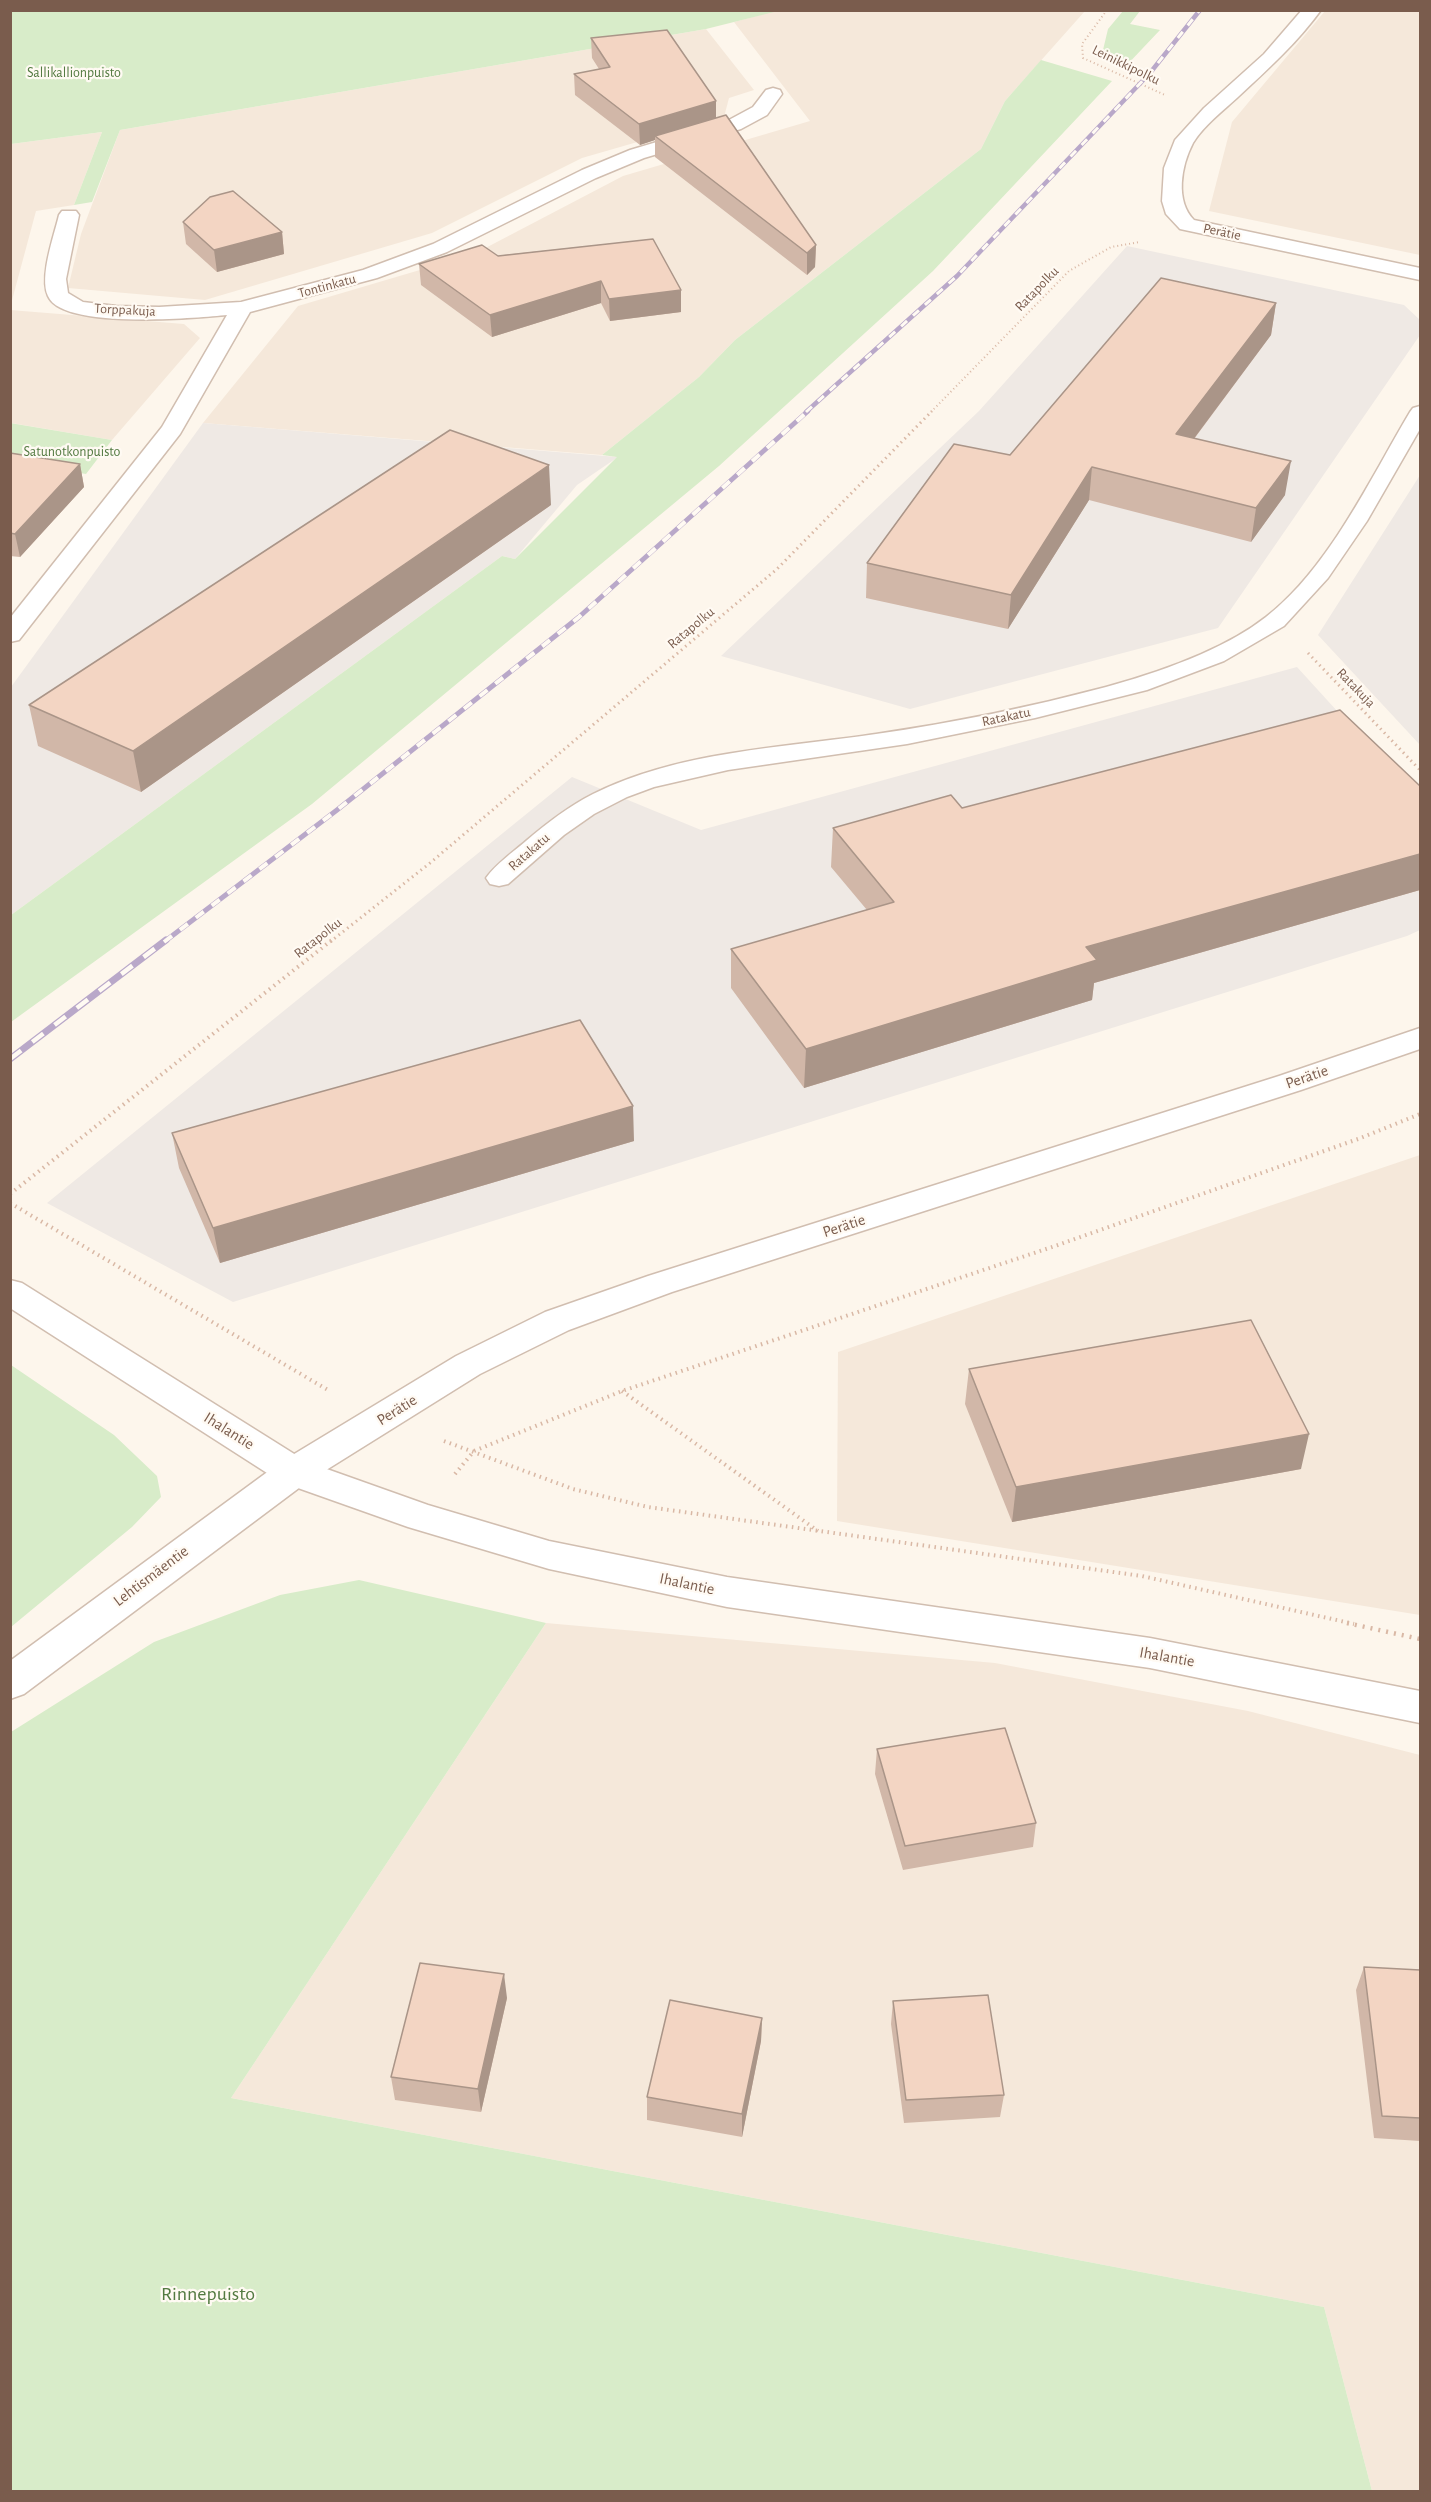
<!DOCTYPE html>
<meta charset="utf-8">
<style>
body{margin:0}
#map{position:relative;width:1431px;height:2502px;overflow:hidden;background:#fdf6ec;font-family:"Alegreya Sans",sans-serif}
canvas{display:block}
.frame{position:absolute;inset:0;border:12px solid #7a5c4d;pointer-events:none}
</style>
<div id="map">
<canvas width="1431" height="2502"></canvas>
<div class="frame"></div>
</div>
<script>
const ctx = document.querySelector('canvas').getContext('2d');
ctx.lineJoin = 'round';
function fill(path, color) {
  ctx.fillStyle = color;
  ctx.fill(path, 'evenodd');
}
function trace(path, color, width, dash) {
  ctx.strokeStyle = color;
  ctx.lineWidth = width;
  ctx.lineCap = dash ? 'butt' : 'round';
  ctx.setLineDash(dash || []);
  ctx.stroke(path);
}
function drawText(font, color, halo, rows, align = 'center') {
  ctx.font = font + ' "Alegreya Sans",sans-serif';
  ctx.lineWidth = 4.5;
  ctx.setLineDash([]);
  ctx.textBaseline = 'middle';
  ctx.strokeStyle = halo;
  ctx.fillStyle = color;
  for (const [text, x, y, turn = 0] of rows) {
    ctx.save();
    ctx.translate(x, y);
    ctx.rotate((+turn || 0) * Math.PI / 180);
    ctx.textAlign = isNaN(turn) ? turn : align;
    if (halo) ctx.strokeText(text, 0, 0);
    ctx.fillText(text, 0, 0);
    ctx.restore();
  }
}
const residential = new Path2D(`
 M778 10 1085 11 1005 101 981 149 735 340 699 377 602 455 203 423 298 306 474 254 623 176 810 121 734 22Z
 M1325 11H1420V255L1209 211 1232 122Z
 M706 29 754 90 729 98 724 117 582 158 432 233 205 300 68 288 81 234 120 130Z
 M102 132 74 205 36 211 11 304V144Z
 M10 310 184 324 200 338 112 440 11 423Z
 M1420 1155V1615L837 1521 838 1352Z
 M546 1623 995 1663 1248 1711 1420 1755V2491H1372L1324 2307 231 2098Z`);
const industrial = new Path2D(`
 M1127 246 1404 305 1420 320V335L1218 628 910 709 721 656 979 411Z
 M203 423 618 457 577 485 515 559 502 556 11 915V687Z
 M1420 475V745L1318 635Z
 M1297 667 1420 802V930L1407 936 233 1302 47 1203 572 777 701 830Z`);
const green = new Path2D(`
 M10 11H778L706 29 120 130 92 202 74 205 102 132 11 144Z
 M1123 11H1140L1130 24 1160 30 1125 67 1103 50 1108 29Z
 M1041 60 1112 81 933 271 719 466 312 804 11 1022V915L502 556 515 559 617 457 602 455 699 377 735 340 981 149 1005 101Z
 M10 423 112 440 86 474 11 461Z
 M11 1365 114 1435 157 1476 161 1497 132 1527 11 1627Z
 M359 1580 546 1623 231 2098 1324 2307 1372 2491H11V1732L154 1642 280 1595Z`);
const pathFar3 = new Path2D(`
 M1107 10 1082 44 1083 58 1165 95
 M931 412 1069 271 1111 247 1140 242`);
const pathFar2 = new Path2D(`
 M1308 653 1420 770
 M330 942 430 863 777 569 932 411`);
const pathFar1 = new Path2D(`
 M10 1194 332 940
 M10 1203 328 1390
 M622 1391 818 1531
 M444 1441 573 1489 648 1507 1142 1576 1354 1624
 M455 1474 474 1451 622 1391 1058 1245 1358 1139 1420 1114`);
const path = new Path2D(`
 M1347 1623 1420 1639`);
const service = new Path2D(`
 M1420 406V429L1367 521 1328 578 1284 626 1224 661 1147 690 1035 718 907 744 728 770 654 787 627 797 594 814 564 835 508 884 499 886 490 884 486 878C496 864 513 852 526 841 547 823 569 806 593 794 679 751 782 748 876 734 953 723 1031 707 1106 687 1157 673 1224 650 1266 617 1329 568 1370 479 1410 412L1413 408Z`);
const minor = new Path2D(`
 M1302 10H1321C1297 43 1267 70 1238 97 1224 110 1203 126 1193 143 1181 166 1175 201 1194 220L1420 268V280L1180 229 1166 214 1162 201 1164 168 1175 140 1204 108 1264 54Z
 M773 88 780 90 782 94 767 115 741 129 644 158 596 178 447 252 377 278 250 312 180 434 19 640 10 642V618L162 427 227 315C195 318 62 330 48 296 39 277 54 236 59 215L62 211H76L79 215 66 279 68 293 83 302 116 306 159 307 241 302 363 270 433 244 582 170 630 150 727 121 753 107 766 90Z
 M1420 1028V1049L1301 1090 672 1292 569 1330 480 1374 307 1482 24 1694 10 1699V1661L281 1462 456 1356 545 1312 648 1276 1279 1076Z`);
const tertiary = new Path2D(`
 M10 1280 22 1283 307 1462 428 1505 549 1541 727 1577 1150 1638 1420 1691V1723L1150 1668 727 1607 549 1569 408 1527 281 1482 10 1308Z`);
const railFar2 = new Path2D(`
 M806 412 957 276 1150 73 1200 10`);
const railFar1 = new Path2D(`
 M164 942 337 810 579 617 808 411`);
const rail = new Path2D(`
 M10 1059 166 940`);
const wall = new Path2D(`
 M591 38 716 118 816 245 815 267 807 275 655 157V140L640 145 575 95 574 74 599 69 592 58Z
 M183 222 282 232 284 254 217 272 186 244Z
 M653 239 681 312 610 321 601 303 492 337 421 285 419 264Z
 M1276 303 1271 335 1194 439 1285 495 1251 542 1089 500 1008 629 866 598 867 563 1010 455Z
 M10 453 80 464 84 487 20 557 10 556Z
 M551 505 141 792 38 746 29 705Z
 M1420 786V890L1094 983 1092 1000 804 1088 731 988V949L867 910 831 867 833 828 962 808Z
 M172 1133 634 1141 220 1263 179 1168Z
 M969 1369 1301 1469 1012 1522 965 1404Z
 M877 1749 1036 1823 1033 1847 903 1870 875 1774Z
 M1364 1967 1420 1970V2141L1374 2138 1356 1990Z
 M507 1998 481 2112 395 2100 391 2077Z
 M893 2001 1004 2095 1000 2117 904 2123 891 2024Z
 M762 2018 761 2041 742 2137 647 2120V2097Z`);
const shadedWall = new Path2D(`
 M716 101V122L655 136V140L640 145 639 124Z
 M282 232 284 254 217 272 214 250Z
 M816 245 815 267 807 275V253Z
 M601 281V303L492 337 490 315Z
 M681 290V312L610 321 609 299Z
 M1276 303 1271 335 1172 468 1176 434Z
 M1291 461 1285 495 1251 542 1256 508Z
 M80 464 84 487 20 557 15 534Z
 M549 465 551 505 141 792 133 751Z
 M1092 467 1089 500 1008 629 1011 595Z
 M1420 854V890L1094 983 1092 1000 804 1088 806 1049 1086 947Z
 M633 1106 634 1141 220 1263 213 1228Z
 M1309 1434 1301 1469 1012 1522 1016 1487Z
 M504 1974 507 1998 481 2112 478 2089Z
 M762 2018 761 2041 742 2137V2114Z`);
const building = new Path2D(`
 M667 30 716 101 639 124 574 74 610 67 591 38Z
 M726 115 816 245 807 253 655 136Z
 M233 191 282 232 214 250 183 222 210 197Z
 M653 239 681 290 609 299 601 281 490 315 419 264 482 245 498 256Z
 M1161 278 1276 303 1176 434 1291 461 1256 508 1092 467 1011 595 867 563 954 444 1010 455Z
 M450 430 549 465 133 751 29 705Z
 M10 453 80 464 15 534 10 533Z
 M1340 710 1420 786V854L1086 947 1097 960 806 1049 731 949 894 902 833 828 951 795 962 808Z
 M580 1020 633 1106 213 1228 172 1133Z
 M1251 1320 1309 1434 1016 1487 969 1369Z
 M1005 1728 1036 1823 905 1846 877 1749Z
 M420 1963 504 1974 478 2089 391 2077Z
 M1364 1967 1420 1970V2118L1382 2116Z
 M988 1995 1004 2095 906 2100 893 2001Z
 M670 2000 762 2018 742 2114 647 2097Z`);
const farStreetnames = [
 ["Leinikkipolku",1126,65,26],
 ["Perätie",1222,232,12],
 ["Tontinkatu",327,286,-15],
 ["Ratapolku",1037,289,-46],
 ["Torppakuja",125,310,3],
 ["Ratapolku",691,628,-40],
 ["Ratakuja",1356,688,46],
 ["Ratakatu",1006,717,-12],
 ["Ratakatu",529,852,-41],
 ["Ratapolku",318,938,-38]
];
const farParknames = [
 ["Sallikallionpuisto",74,73],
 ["Satunotkonpuisto",72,452]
];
const streetNames = [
 ["Perätie",1307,1077,-19],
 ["Perätie",844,1226,-18],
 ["Perätie",397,1410,-32],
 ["Ihalantie",229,1431,32],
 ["Lehtismäentie",151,1576,-37],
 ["Ihalantie",687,1584,12],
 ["Ihalantie",1167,1657,10]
];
const nearParknames = [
 ["Rinnepuisto",208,2294]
];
fill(residential, '#f5e8da');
fill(industrial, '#efe9e4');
fill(green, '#d8ecc9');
trace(service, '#d1beb0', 3);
trace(minor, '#d1beb0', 3);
trace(tertiary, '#d1beb0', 3);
trace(pathFar3, '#d9b8a5', 2, [1, 3]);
trace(pathFar2, '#d9b8a5', 3, [1.5, 4]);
trace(pathFar1, '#d9b8a5', 4, [1.5, 4.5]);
trace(path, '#d9b8a5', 4.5, [2, 6]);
fill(service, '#fff');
fill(minor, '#fff');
fill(tertiary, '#fff');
trace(railFar2, '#b9a8c9', 4.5);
trace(railFar1, '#b9a8c9', 5);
trace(rail, '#b9a8c9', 7);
trace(railFar2, '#fffaf3', 3, [8]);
trace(railFar1, '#fffaf3', 4, [10]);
trace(rail, '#fffaf3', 4.5, [14]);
fill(wall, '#d1b7a8');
fill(shadedWall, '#aa9588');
fill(building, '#f3d5c3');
trace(building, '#aa9588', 1.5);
drawText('14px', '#7a5c4d', '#fffaf3', farStreetnames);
drawText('14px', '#537a41', '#fffaf3', farParknames);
drawText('16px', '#7a5c4d', '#fffaf3', streetNames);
drawText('20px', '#537a41', '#fffaf3', nearParknames);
</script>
